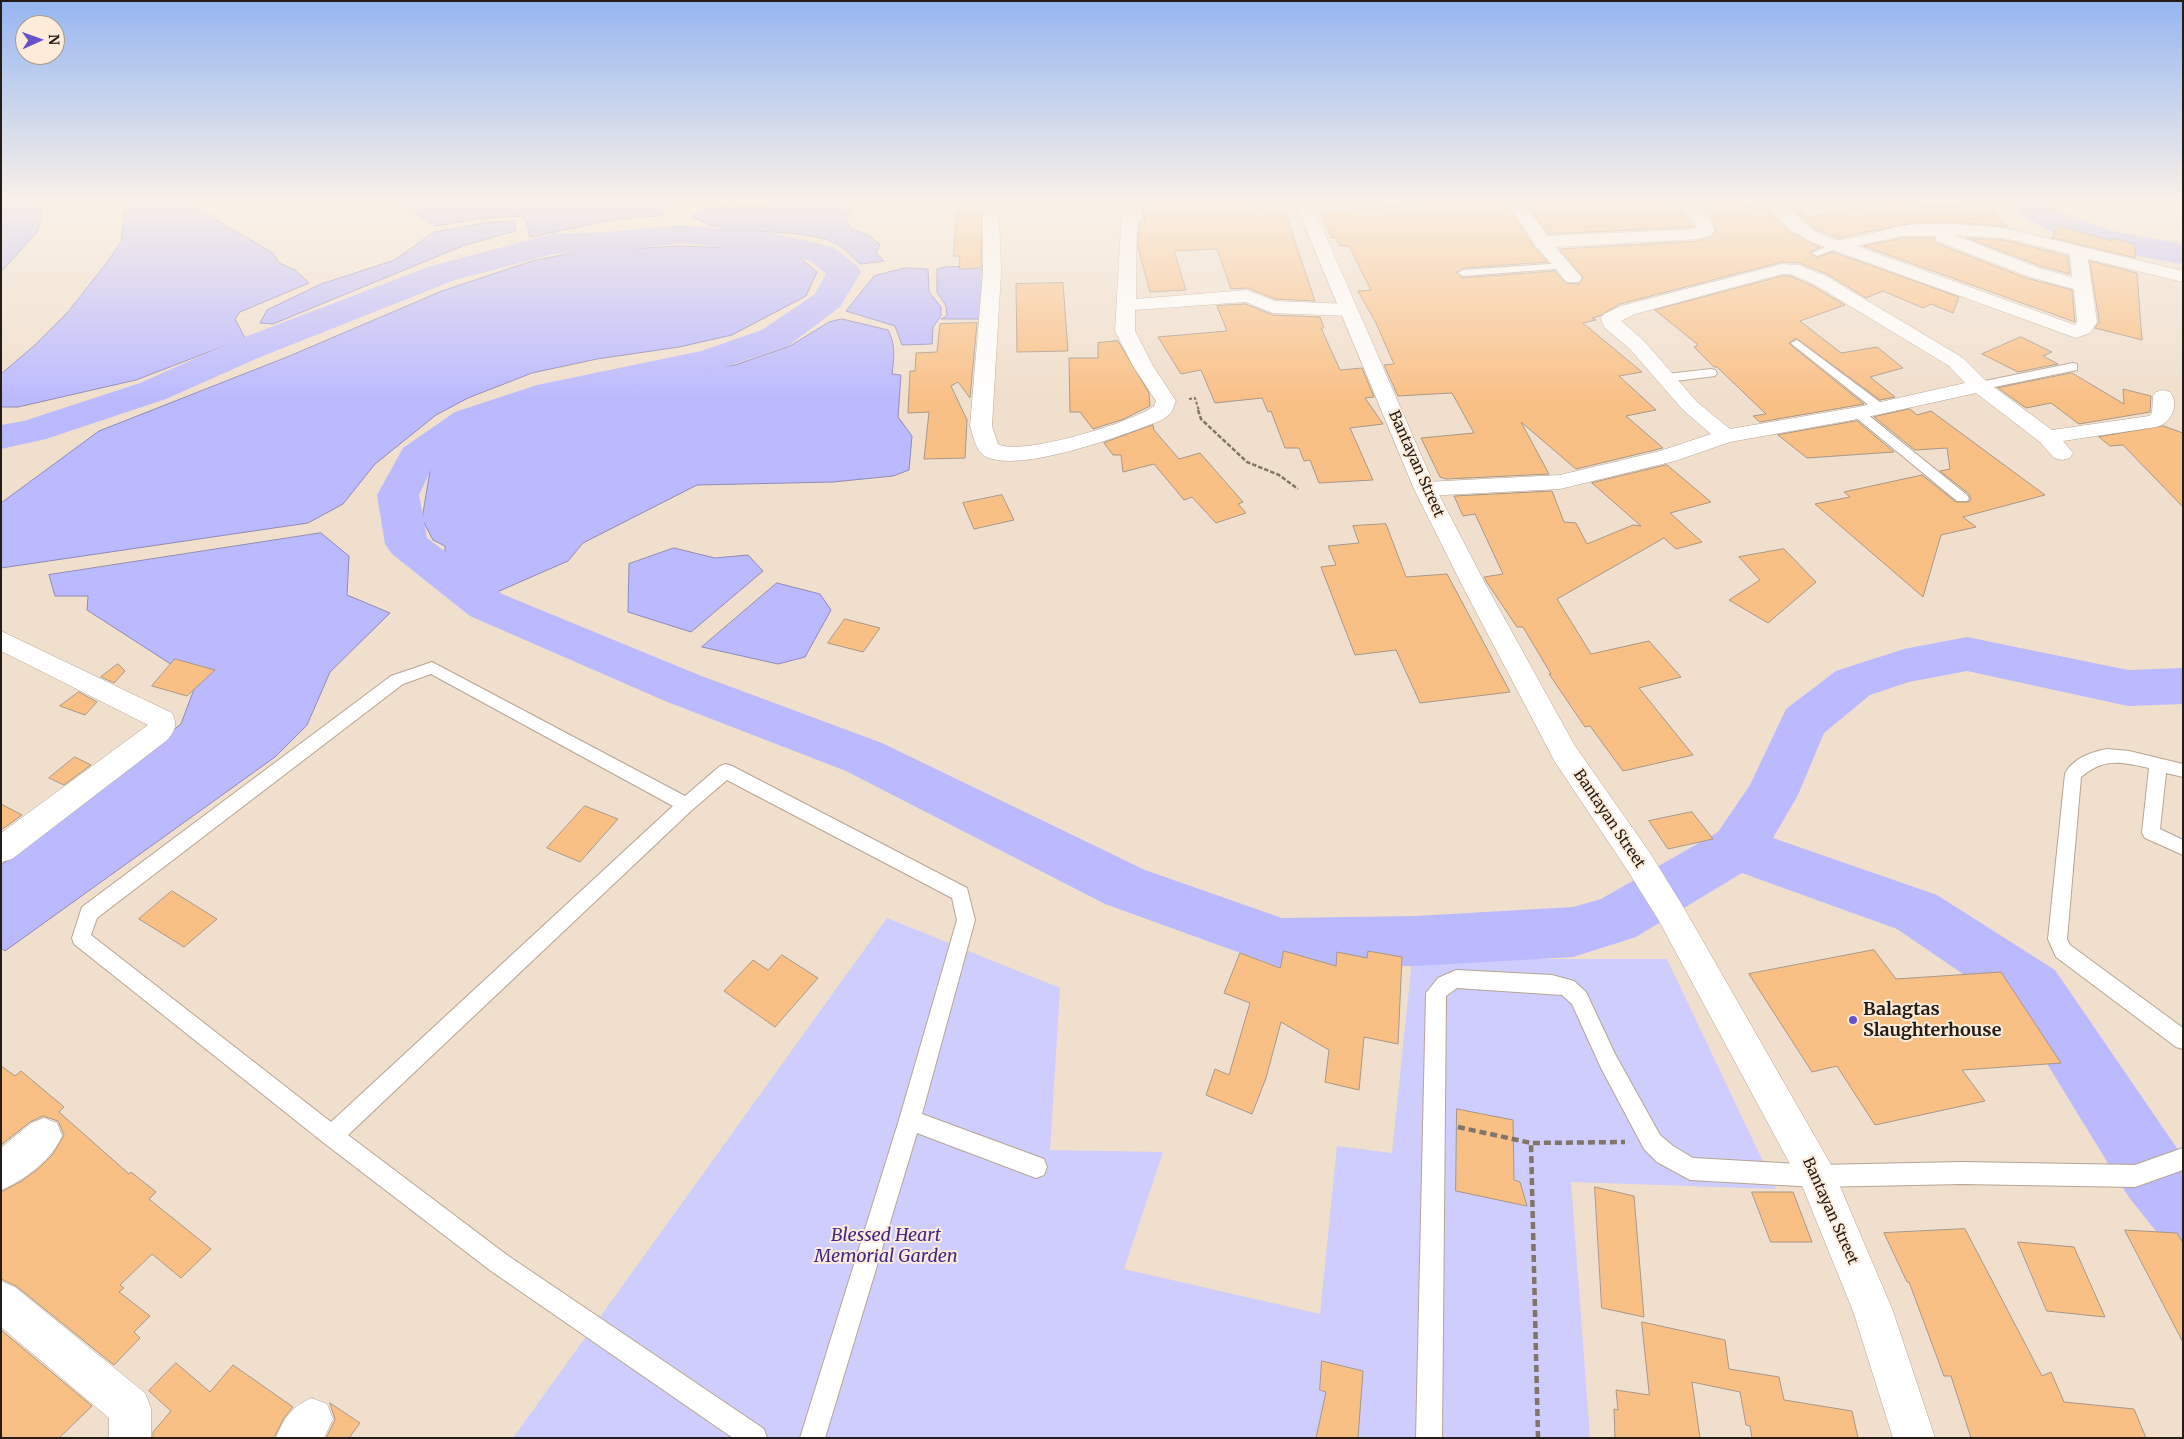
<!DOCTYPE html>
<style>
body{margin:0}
#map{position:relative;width:2184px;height:1439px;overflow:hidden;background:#f1dfcd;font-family:Merriweather,serif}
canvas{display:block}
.frame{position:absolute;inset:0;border:2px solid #241d17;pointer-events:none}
.north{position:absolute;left:15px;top:15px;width:50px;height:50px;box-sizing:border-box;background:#feecdb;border:1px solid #a7998d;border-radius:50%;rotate:88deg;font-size:14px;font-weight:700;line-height:20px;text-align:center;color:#241d17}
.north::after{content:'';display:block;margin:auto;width:18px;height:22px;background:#6552cc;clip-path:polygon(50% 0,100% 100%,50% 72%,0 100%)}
</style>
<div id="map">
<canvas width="2184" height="1439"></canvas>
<div class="frame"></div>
<div class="north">N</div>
</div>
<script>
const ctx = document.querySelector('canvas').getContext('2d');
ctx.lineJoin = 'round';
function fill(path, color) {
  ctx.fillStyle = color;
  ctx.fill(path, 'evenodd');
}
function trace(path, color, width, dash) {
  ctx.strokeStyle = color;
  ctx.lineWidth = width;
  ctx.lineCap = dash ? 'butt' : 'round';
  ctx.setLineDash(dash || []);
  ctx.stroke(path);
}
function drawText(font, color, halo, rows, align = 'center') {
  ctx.font = font + ' Merriweather,serif';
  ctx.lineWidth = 4;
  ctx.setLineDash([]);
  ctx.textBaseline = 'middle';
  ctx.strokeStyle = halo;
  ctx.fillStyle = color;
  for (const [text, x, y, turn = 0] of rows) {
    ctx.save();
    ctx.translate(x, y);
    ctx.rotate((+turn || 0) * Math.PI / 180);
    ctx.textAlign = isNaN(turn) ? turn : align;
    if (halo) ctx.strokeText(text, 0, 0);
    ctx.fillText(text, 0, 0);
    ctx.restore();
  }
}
const green = new Path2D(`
 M887 918 1060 988 1050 1150 1163 1152 1124 1269 1320 1314 1337 1146 1392 1153 1412 959H1667L1776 1189 1571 1182 1590 1438H513Z`);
const water = new Path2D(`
 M1 200H44L38 231 1 272Z
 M126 200H191L213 218 273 253 279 263 295 270 309 283 240 312 235 319 245 338 136 380 18 407H1V374L35 345 68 312 108 261 121 242Z
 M393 200H675L660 216 618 219 530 237 525 219 520 216 485 218 436 226Z
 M778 200H865L846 214 849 227 871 237 880 245 876 253 884 261 860 264C853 258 845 248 837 244 797 224 723 240 692 216L703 208 768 206 775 204Z
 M514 221 516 231 465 245 273 324 260 323 267 310 321 284 395 260 434 232 484 223Z
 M677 246 765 249 799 257 817 272 806 296 732 335 679 347 597 359 532 373 468 398 436 415 375 464 343 504 308 523 1 568V503L99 431 287 357 442 291 532 261 577 252Z
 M983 266 981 319H941L947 316 946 306 937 292V269L946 267Z
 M905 268 928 269 929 292 941 307V316L933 327 932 344 902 345 895 326 846 311 874 276Z
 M842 319 888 330C896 345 894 358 892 374L901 375 898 417 912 436 909 470 893 476 833 482 697 485 583 543 568 561 497 592 445 558V546L433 540 422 519 432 459 460 436 486 421 534 403 637 379 735 365 790 346 829 322Z
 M321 533 349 556 347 595 390 613 330 672 307 725 275 757 5 951 1 948V865L181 724 197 681 87 610 88 596H55L49 575Z
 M674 548 715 558 748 555 763 571 691 632 628 612 629 564Z
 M777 583 820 594 831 610 805 657 778 664 702 647Z`);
const river = new Path2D(`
 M2008 200H2042L2068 215 2088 223 2121 233 2183 244V264C2135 255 2037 242 2008 200Z
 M682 225 771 233 833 247 856 265 861 272 840 307 788 346 722 368 559 402 483 428 434 463 419 495 427 538 502 594 699 675 882 743 1145 870 1282 918 1415 916 1573 907 1601 899 1718 832 1750 785 1786 709 1836 671 1904 649 1967 637 2128 670 2183 668V704L2128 706 1967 671 1909 682 1870 695 1824 733 1798 795 1773 838 1937 895 2055 970 2183 1157V1245L2159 1235 2128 1196 2013 1008 1897 929 1742 873 1636 937 1573 957 1415 966 1282 968 1105 904 846 771 665 701 470 616 392 554 385 544 377 495 403 448 455 412 537 385 701 351 762 330 815 294 826 274 811 261 771 253 682 243 608 252 553 254 455 280 258 358 166 399 46 439 1 449V425L24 421 140 383 232 342 431 266 552 234 608 232Z`);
const building = new Path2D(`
 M1206 200H1260L1264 211 1285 212 1315 301 1275 299 1248 288 1231 289 1217 249 1174 251 1186 290 1150 292 1138 248 1139 222H1145L1142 204 1206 202Z
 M1504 200 1534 247 1548 262 1463 268 1456 272 1462 278 1555 271 1566 283 1579 284 1583 277 1559 249 1698 241 1712 237 1716 230 1712 218 1693 200H1715L1717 203 1741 202 1744 206 1769 211 1790 232 1820 247 1810 252 1816 258 1833 252 1959 297 1953 313 1931 304 1923 308 1883 291 1866 298 1827 274 1799 263 1782 262 1620 304 1600 316 1592 318 1596 320 1583 323 1642 372 1619 376 1656 410 1626 416 1663 448 1576 469 1521 422 1549 474 1446 479 1440 477 1421 438 1474 433 1452 393 1398 396 1384 365 1394 364 1376 323 1358 291 1371 290 1349 246H1340L1336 238H1332L1320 213 1445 202Z
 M1524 200 1672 201 1694 227 1548 234Z
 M1907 200 1912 205 1986 206 2008 227 1953 222 1913 223 1838 238 1815 229 1787 204H1799L1807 217Z
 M957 212H982L981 268 959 269 960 256H954Z
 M2059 226 2112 241 2114 238 2134 244 2136 258 2052 238Z
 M1903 238H1934L1936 243 2026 278 2072 290 2075 322 1863 246Z
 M1967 238 2004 240 2068 256 2070 274 2040 266Z
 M2090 261 2137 273 2142 340 2095 328 2099 322Z
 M1782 276H1790L1813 286 1845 305 1800 321 1841 353 1877 347 1903 368 1870 377 1895 397 1880 400 1796 338 1789 343 1792 346 1864 404 1760 422 1753 416 1766 414 1717 367H1714L1694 347 1697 346V344L1655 310Z
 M1063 283 1068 351 1017 352 1016 284Z
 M1246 304 1273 315 1320 317 1324 328H1321L1340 370 1362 368 1374 397 1365 398 1383 424 1350 428 1373 480 1319 483 1310 460 1304 461 1299 448H1285L1271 411 1268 412 1262 398 1215 403 1201 370 1181 374 1158 337 1227 331 1217 306Z
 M977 323 970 398 958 382 951 386 967 420 965 458 924 459 929 412 908 413 910 371H915L916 353 937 352 940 324Z
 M2021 337 2052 352 2043 356 2058 364 2018 372 1982 354Z
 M1118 341 1149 393 1150 406 1124 419 1093 429 1080 412H1070L1069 358H1098V343Z
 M2072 373 2124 404 2123 389 2151 396 2150 412 2079 424 2051 403 2026 408 1998 388Z
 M1910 409 1917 415 1931 411 2045 495 1963 517 1976 527 1941 535 1923 597 1815 504 1850 497 1844 492 1922 475 1956 502H1969L1971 499 1969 494 1940 471 1950 469 1947 448 1915 450 1874 417Z
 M1857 421 1894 452 1807 458 1778 435Z
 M1153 425 1154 430 1179 459 1200 453 1243 502 1238 504 1246 513 1216 523 1192 497 1184 500 1154 464 1123 472 1121 455H1113L1104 443Z
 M2163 426 2183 433V507L2123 445 2110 446 2099 437Z
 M1667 465 1711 502 1670 513 1702 542 1676 549 1664 538 1557 599 1591 654 1649 641 1681 677 1639 688 1693 755 1623 771 1590 726 1585 727 1549 674H1551L1523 627H1517L1488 584 1484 577 1503 574 1475 514 1463 516 1454 496 1552 491 1564 522 1576 523 1587 544 1633 525 1641 526 1592 483Z
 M1002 495 1014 520 974 529 963 503Z
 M1386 524 1406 577 1447 574 1510 692 1420 703 1396 650 1355 655 1321 567 1336 565 1328 546 1359 543 1353 526Z
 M1784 549 1816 582 1768 623 1729 600 1760 580 1739 557Z
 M845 619 880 628 863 652 828 643Z
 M175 659 215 670 187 696 152 686Z
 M118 664 125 671 114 683 101 677Z
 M79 692 97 702 85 715 60 706Z
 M75 757 91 765 64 785 49 778Z
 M1 804 22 815 1 830Z
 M585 806 618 819 580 862 547 848Z
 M1692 812 1713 839 1668 849 1649 821Z
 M172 891 217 919 184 947 139 919Z
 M1874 950 1896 979 2001 972 2061 1063 1962 1070 1985 1101 1875 1125 1837 1066 1812 1072 1749 974Z
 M1284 951 1336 966 1337 952 1367 958 1368 951 1402 957 1398 1044 1364 1037 1359 1090 1325 1082 1329 1050 1281 1022 1266 1078 1252 1114 1206 1095 1215 1069 1229 1075 1250 1003 1224 993 1240 953 1280 968Z
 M782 955 818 978 775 1027 724 991 753 960 768 970Z
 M1 1066 15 1076 21 1071 64 1107 59 1112 129 1174 131 1172 156 1192 149 1199 211 1249 181 1278 152 1254 120 1285 124 1288 119 1292 150 1316 134 1332 140 1338 114 1365 16 1286 1 1279V1192L20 1182 38 1169 53 1154 64 1135 58 1121 43 1116 30 1122 1 1145Z
 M1457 1109 1513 1120 1514 1180 1520 1182 1527 1206 1456 1191Z
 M1595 1187 1634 1196 1644 1317 1602 1308Z
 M1752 1192H1793L1812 1242H1771Z
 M1965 1229 2042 1376 2051 1372 2064 1402 2134 1409 2146 1438H1971L1951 1376H1944L1909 1282H1907L1884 1233Z
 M2125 1230 2177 1233 2183 1243V1342Z
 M2018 1242 2074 1247 2105 1317 2047 1311Z
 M1642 1322 1725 1340 1729 1369 1779 1377 1784 1400 1852 1411 1858 1438H1752L1750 1426 1746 1425 1740 1392 1692 1382 1700 1438H1615L1614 1409 1618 1410 1616 1390 1649 1395Z
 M1 1330 92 1406 59 1438H1Z
 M1322 1361 1363 1371 1358 1438H1316L1326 1392 1320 1390Z
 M176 1363 210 1392 233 1365 293 1407 284 1418 274 1438H153V1432L171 1411 149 1391Z
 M330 1403 360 1423 349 1438H326L335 1420Z`);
const pathFar2 = new Path2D(`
 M1189 399 1195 398 1199 411`);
const pathFar1 = new Path2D(`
 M1198 410 1201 419 1247 462 1279 475 1298 489`);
const path = new Path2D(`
 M1458 1127 1531 1143
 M1538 1438 1531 1143 1625 1142`);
const lane = new Path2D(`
 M1837 242 1841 243V247L1817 256 1812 253Z
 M1564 263 1568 264V268L1463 276 1458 273 1463 270Z
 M1797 340 1884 405 1886 408 1884 411H1876L1793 345 1791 343Z
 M2073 363 2077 364V370L1980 390 1974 386 1980 382Z
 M1711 369 1715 370 1717 373 1715 376 1667 382 1661 378 1667 374Z
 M1858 409 1862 410 1967 495 1969 498 1967 501H1957L1854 416 1852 413 1854 410Z
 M432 662 685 796 720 766 726 764 732 766 967 888 975 920 922 1114 1044 1159 1047 1167 1044 1175 1036 1178 917 1133 825 1438H800L899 1120 957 920 952 898 727 780 692 810 348 1135 507 1255 764 1429 767 1438H733L491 1271 324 1143 74 944 72 938 82 907 391 676ZM431 674 673 806 331 1122 91 935 97 918 403 684Z
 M2107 749 2129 751 2183 764V777L2166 773 2160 829 2183 840V855L2145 838 2142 833 2149 768C2121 762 2105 757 2081 777L2067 939 2070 945 2183 1028V1049L2176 1047 2056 957 2048 939 2065 774C2072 759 2091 752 2107 749Z
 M1456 970 1552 975 1574 981 1586 992 1615 1054 1660 1135 1673 1146 1693 1158 1817 1165 1962 1162 2135 1165 2183 1148V1170L2135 1187 1962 1184 1817 1187 1690 1180 1657 1162 1644 1149 1601 1068 1572 1004 1562 995 1457 988 1446 996 1442 1438H1416L1426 993 1438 978Z`);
const street = new Path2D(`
 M996 200H1049L1047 204 1009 207 1004 209 999 214 1001 272 992 426 998 444C1020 457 1134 422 1154 406L1156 401 1133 366 1115 331 1121 227V200H1137L1136 299 1247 290 1275 301 1349 304 1356 306 1358 310 1356 314 1349 316 1273 313 1246 302 1135 310V331L1153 366 1176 401 1171 413 1162 420C1129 433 1011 478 982 454 975 447 973 435 970 426L983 272V214L992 201Z
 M1331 200H1407L1405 204 1399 205 1305 212 1299 211 1297 207 1299 203Z
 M1506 200H1522L1547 236 1696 229V224L1673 200H1690L1710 219 1714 231 1711 235 1698 239 1555 247 1582 278 1579 282H1567L1536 246Z
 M1742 200 1782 201C1796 216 1816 238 1838 240 1851 240 1886 229 1901 226 1933 221 1972 225 2004 228L2183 271V282L2088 259 2097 322 2090 333 2076 338 1811 242 1791 230 1770 209 1744 204ZM1955 235 2004 238 2070 254 2072 277 2039 268ZM1903 236H1935L1937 241 2027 276 2074 289 2077 322 2075 325 1856 246Z
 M1782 264 1798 265 1826 276 1963 358 1987 382 2052 430 2149 416 2152 413 2153 396 2156 392 2163 390 2170 392C2180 405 2171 424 2156 427L2063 441 2073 453 2070 458 2062 460 2054 458 2040 442 1976 393 1858 419 1730 442 1675 461 1560 489 1425 496 1417 494 1414 489 1417 484 1425 482 1560 475 1660 451 1711 434 1683 410 1630 349 1604 327 1601 318 1604 314 1621 306ZM1782 274H1790L1814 284 1949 366 1965 383 1858 407 1730 429 1697 402 1644 341 1621 321 1635 314Z
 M1 631 172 713C178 725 175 732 166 741L12 859 1 862V833L148 725 1 651Z
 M44 1118 57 1123 62 1136C53 1158 24 1181 1 1190V1148L31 1123Z
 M1 1281 15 1287 145 1393 151 1408V1438H109V1418L1 1327Z
 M312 1398 327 1404 333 1419 324 1438H276C284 1418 292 1406 312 1398Z`);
const secondary = new Path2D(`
 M1294 200H1310L1436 489 1487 587 1575 746 1650 853 1681 903 1830 1163 1893 1311 1935 1438H1893L1853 1311 1803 1188 1659 921 1628 871 1555 762 1463 587 1414 489Z`);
const markers = [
 [1853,1020,5,"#6552cc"]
];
const streetNames = [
 ["Bantayan Street",1416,464,66],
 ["Bantayan Street",1609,819,56],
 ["Bantayan Street",1830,1211,66]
];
const nearPoinames = [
 ["Balagtas",1863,1010],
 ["Slaughterhouse",1863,1031]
];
const nearParknames = [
 ["Blessed Heart",886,1236],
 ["Memorial Garden",886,1257]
];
fill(green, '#cecdfd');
fill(water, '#bbb9ff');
trace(water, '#8e8ab9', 1);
fill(river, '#bbb9ff');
fill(building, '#f9c086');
trace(building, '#a89787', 1);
trace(lane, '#b6a594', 2);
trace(street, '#b6a594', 1);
trace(secondary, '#b6a594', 1);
trace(pathFar2, '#817569', 2, [3, 2]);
trace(pathFar1, '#817569', 2.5, [4.5, 2]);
trace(path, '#817569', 4.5, [7, 4]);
fill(lane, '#fff');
fill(street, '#fff');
fill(secondary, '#fff');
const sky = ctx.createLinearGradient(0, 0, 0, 401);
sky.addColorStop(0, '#96b6f1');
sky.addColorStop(0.5, '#f9f1e8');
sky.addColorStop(1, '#f9f1e800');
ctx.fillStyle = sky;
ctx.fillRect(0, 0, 2184, 401);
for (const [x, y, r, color] of markers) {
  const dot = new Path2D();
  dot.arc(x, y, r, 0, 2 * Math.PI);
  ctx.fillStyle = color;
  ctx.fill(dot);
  trace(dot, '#feecdb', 2);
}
drawText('15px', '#241d17', '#feecdb', streetNames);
drawText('bold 18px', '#241d17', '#feecdb', nearPoinames, 'left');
drawText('italic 18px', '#3d298b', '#feecdb', nearParknames);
</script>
